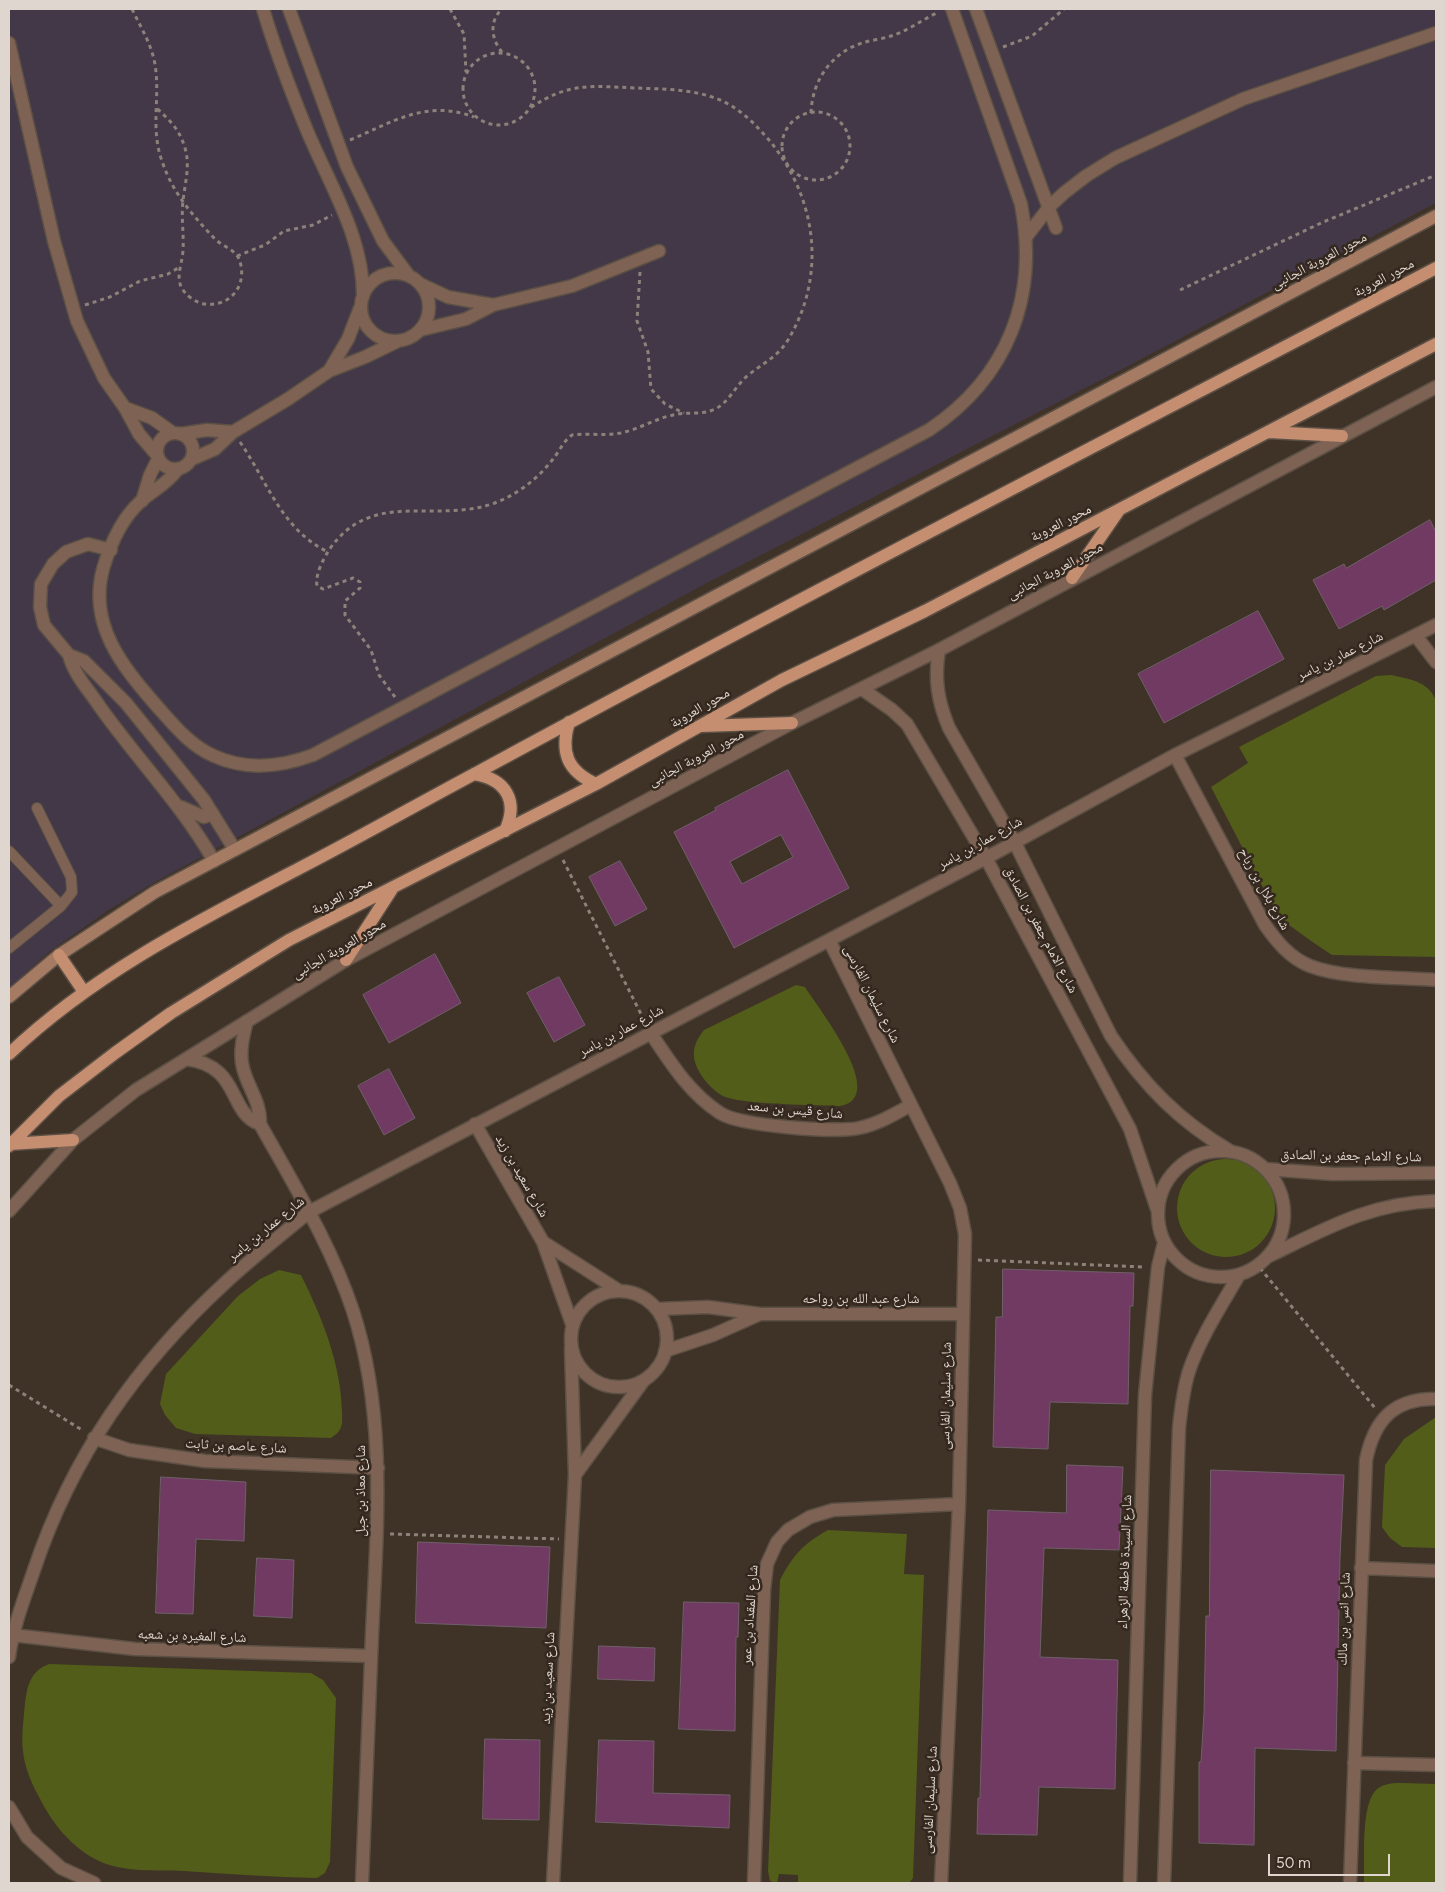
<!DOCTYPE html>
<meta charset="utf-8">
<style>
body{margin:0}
#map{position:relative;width:1445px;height:1892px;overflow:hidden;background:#3f3227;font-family:Figtree,sans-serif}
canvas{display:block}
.frame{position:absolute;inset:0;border:10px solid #ded6cf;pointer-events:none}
.scale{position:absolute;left:1268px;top:1854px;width:122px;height:22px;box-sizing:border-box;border:2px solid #ded6cf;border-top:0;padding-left:6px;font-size:15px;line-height:18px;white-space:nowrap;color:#ded6cf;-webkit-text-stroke:4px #35281e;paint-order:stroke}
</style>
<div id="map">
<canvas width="1445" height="1892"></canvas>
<div class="frame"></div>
<div class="scale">50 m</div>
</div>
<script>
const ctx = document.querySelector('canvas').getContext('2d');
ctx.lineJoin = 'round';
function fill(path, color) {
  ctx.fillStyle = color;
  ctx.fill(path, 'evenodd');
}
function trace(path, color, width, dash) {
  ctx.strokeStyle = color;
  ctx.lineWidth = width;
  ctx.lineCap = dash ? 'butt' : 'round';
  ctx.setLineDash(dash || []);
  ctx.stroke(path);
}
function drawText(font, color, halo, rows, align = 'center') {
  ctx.font = font + ' Figtree,"Noto Naskh Arabic",sans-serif';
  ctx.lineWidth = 5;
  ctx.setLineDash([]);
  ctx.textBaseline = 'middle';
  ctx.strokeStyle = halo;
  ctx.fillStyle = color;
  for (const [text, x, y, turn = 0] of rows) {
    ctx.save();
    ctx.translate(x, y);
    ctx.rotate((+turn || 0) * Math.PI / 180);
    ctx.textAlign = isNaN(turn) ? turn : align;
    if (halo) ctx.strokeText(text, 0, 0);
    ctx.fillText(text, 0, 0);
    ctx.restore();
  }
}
const commercial = new Path2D(`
 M9 9H1436V203L1132 364 703 585 157 881 110 909 49 952 9 988Z`);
const green = new Path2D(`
 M1391 675C1409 679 1429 681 1436 701V957L1332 955 1311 941 1289 925 1271 903 1211 787 1248 763 1239 747 1376 676Z
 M796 985 805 987C818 1008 890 1098 840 1106 816 1105 737 1105 721 1095 711 1089 700 1076 696 1065 691 1052 695 1041 704 1030Z
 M1177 1208a49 49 0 1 1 98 0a49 49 0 1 1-98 0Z
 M279 1270 301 1275C322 1317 341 1364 342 1412 342 1417 343 1423 341 1427 339 1433 335 1435 331 1438L195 1434 176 1428 165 1415 160 1404 166 1374 238 1296 260 1279Z
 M1436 1417V1548L1402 1547 1390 1538 1382 1527 1385 1465 1404 1439Z
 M828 1530 907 1534 904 1574 924 1575 913 1878 909 1883H798V1875L779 1874 777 1883 770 1881 768 1871 780 1580C793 1555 803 1544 828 1530Z
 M49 1664 311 1673 323 1680 336 1698 330 1862 325 1873 317 1878C272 1877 228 1874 184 1871 157 1870 122 1873 97 1860 71 1847 52 1823 39 1797 26 1773 20 1753 23 1725 26 1702 23 1673 49 1664Z
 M1403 1783 1436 1784V1883H1364C1365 1860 1360 1804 1377 1789 1385 1783 1394 1783 1403 1783Z`);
const building = new Path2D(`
 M1430 520 1436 532V580L1384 610 1382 606 1339 629 1313 580 1344 564 1346 568Z
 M1258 611 1284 659 1164 723 1138 674Z
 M788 770 849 888 734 948 674 832 716 810 715 808ZM781 835 793 857 742 884 730 862Z
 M620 861 647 909 615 926 589 877Z
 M435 954 461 1003 389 1043 363 995Z
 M559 977 585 1025 554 1042 527 993Z
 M389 1069 415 1118 384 1135 358 1086Z
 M1003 1269 1134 1273 1133 1306H1130L1128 1404 1050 1402 1048 1449 993 1447 996 1317H1002Z
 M1067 1465 1123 1467 1119 1550 1044 1548 1040 1657 1118 1660 1115 1789 1039 1787 1037 1835 977 1834 978 1798H980L988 1510 1066 1513Z
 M1211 1470 1344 1475 1340 1557 1336 1751 1255 1748 1254 1845 1199 1843V1762H1201L1204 1713 1206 1616H1209Z
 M161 1477 246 1482 244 1541 196 1539 193 1614 156 1613Z
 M418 1542 550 1547 546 1628 416 1623Z
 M257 1558 294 1560 292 1618 254 1616Z
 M684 1602 739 1603 738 1637H736L735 1731 679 1729Z
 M599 1646 655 1648 654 1681 598 1679Z
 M485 1739 540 1740 539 1820 483 1819Z
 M599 1740 654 1741 653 1793 730 1795 729 1828 596 1822Z`);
const path = new Path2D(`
 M132 9C142 30 154 48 156 72 159 102 151 131 162 161 172 192 193 216 215 239 222 246 232 248 238 257 247 275 239 298 219 303 209 306 199 304 191 298 171 283 182 269 183 250 184 234 181 217 183 201 185 182 191 164 184 145 179 129 168 118 155 107
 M450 9 464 34 466 72
 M1003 47 1032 36 1064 9
 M502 52C491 39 489 21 502 9
 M463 89a36 36 0 1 1 72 0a36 36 0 1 1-72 0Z
 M782 146a34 34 0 1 1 68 0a34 34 0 1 1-68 0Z
 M811 113C812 81 831 53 862 43 871 40 882 39 891 36 908 31 923 19 939 12
 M350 140C393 122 426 99 474 117
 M237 256 265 245 284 231 313 225 332 215
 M640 272 637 321 648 352 651 389 665 404 684 413
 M1180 290 1321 223 1436 175
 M85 305 110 297 140 281 168 274 178 268
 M240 442C267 481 282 530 328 552
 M395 697 379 675 371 650 345 615V601L360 588V582L353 578 323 589 317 586C315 574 323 560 329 550 374 484 443 529 504 499 523 490 540 476 553 459 559 452 564 440 572 435 588 433 604 436 621 433 640 429 658 417 678 414 691 412 703 415 715 409 728 403 735 387 746 377 761 364 777 358 788 340 827 275 817 198 769 140 755 124 741 109 720 100 695 89 662 89 635 88 591 86 569 82 530 108
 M563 860 644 1020
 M978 1260 1144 1267
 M1260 1268 1375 1408
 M9 1385 82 1430
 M390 1534 559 1539`);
const lane = new Path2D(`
 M9 851 61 906
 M9 948 61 906 72 892 71 877 37 808`);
const street = new Path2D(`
 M263 9C275 49 290 89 306 128 328 182 364 237 363 297
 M289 9 347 167 383 241 409 276
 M976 9 1056 228
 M9 43 54 241 77 321 104 378 125 408 139 434 157 455
 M1026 237 1050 206 1064 193 1086 176 1115 158 1243 99 1436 33
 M361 307a34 34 0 1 1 68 0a34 34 0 1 1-68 0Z
 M420 284 448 297 493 305 572 286 659 251
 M420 330 466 319 493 305
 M329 371 348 339 360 308
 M125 408 152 418 173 433
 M157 451a18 18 0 1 1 36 0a18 18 0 1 1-36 0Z
 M180 434 207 430 233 432
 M192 459 215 449 233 432 288 399 329 371 365 357 398 341
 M178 469C167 484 155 489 141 501 122 518 110 545 103 569 88 624 122 666 155 704 173 724 189 745 214 756 247 771 281 767 313 755L929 430C1008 377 1039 297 1021 204L952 9
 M142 501 150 475 158 459
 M111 550 88 544 66 552 53 564 41 584 40 607 44 625 69 655 84 661 126 703 204 800 235 850
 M1416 636 1436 662
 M939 650C934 679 938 702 949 728L1014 841 1111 1036C1144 1085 1179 1121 1230 1151
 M69 655C74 675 89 690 100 707 137 759 182 805 214 861
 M862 689 892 710 907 724 986 858 1130 1129 1157 1209
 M1175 755 1265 925C1277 942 1290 958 1310 966 1344 979 1399 977 1436 980
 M181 807 204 817 213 814
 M829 940 950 1183 960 1208 965 1234 959 1504 941 1883
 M247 1021C243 1036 239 1053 243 1068 248 1088 261 1102 260 1124 294 1185 331 1245 353 1311 387 1416 377 1527 372 1635 368 1718 365 1801 362 1883
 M650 1032C670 1062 689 1093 720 1113 740 1126 835 1133 859 1128 878 1124 895 1114 911 1105
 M186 1059C242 1066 227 1113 260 1124
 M475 1124 543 1242 572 1324
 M1158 1214a63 63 0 1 1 126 0a63 63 0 1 1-126 0Z
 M1266 1169 1333 1174 1436 1173
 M9 1211 73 1140 136 1090 346 960 792 723 939 650 1436 387
 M543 1242 618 1290
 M1269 1256C1327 1228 1370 1203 1436 1201
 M571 1339a48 48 0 1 1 96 0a48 48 0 1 1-96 0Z
 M657 1309 708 1307 760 1314H962
 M665 1351 713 1335 760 1314
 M94 1438 129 1450 205 1461 378 1468
 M575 1475 644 1380
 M1361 1568 1436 1571
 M12 1635 135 1649 371 1656
 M9 1657C13 1627 24 1599 34 1570 72 1456 137 1364 225 1283 252 1258 281 1235 309 1212L986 858 1175 755 1436 625
 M1354 1763 1436 1765
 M9 1807 27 1837 61 1868 94 1883
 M553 1883 575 1475 571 1348
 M754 1883 764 1590 767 1564 777 1542 788 1530 810 1517 833 1510 959 1504
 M1130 1883 1145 1395 1158 1267 1164 1243
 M1164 1883 1179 1428C1181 1409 1183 1390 1189 1371 1200 1338 1221 1306 1239 1275
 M1350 1883 1366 1460C1374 1421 1393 1398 1436 1399`);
const secondary = new Path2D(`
 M9 997 59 955 155 892 1436 216`);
const primary = new Path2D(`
 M1269 432 1342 436
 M1072 578 1119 510
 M569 722C560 752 567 771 596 784
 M701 726 792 723
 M474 774C506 779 519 801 505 831
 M59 955 84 992
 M346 960 392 889
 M9 1054C93 974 196 922 298 869 358 838 418 804 478 772 795 600 1117 435 1436 268
 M10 1144 73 1140
 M9 1146 59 1096 115 1053 171 1013 289 940 596 784 782 680 925 611 1436 344`);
const streetNames = [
 ["محور العروبة الجانبى",1319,261,-28],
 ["محور العروبة",1384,278,-28],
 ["محور العروبة",1061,523,-27],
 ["محور العروبة الجانبى",1055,571,-28],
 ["شارع عمار بن ياسر",1340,656,-26],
 ["محور العروبة",700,708,-30],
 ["محور العروبة الجانبى",696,758,-28],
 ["شارع عمار بن ياسر",980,843,-29],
 ["شارع بلال بن رباح",1264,889,61],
 ["محور العروبة",342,896,-27],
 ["شارع الامام جعفر بن الصادق",1041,930,62],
 ["محور العروبة الجانبى",339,949,-30],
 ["شارع سليمان الفارسى",872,994,63],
 ["شارع عمار بن ياسر",621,1031,-28],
 ["شارع قيس بن سعد",795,1110,5],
 ["شارع الامام جعفر بن الصادق",1351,1156,1],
 ["شارع سعيد بن زيد",522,1176,60],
 ["شارع عمار بن ياسر",266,1229,-39],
 ["شارع عبد الله بن رواحه",861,1299],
 ["شارع سليمان الفارسى",946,1396,-89],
 ["شارع عاصم بن ثابت",236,1446,3],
 ["شارع معاذ بن جبل",361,1491,-90],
 ["شارع السيدة فاطمة الزهراء",1125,1562,-88],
 ["شارع المقداد بن عمر",750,1615,-86],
 ["شارع انس بن مالك",1344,1619,-88],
 ["شارع المغيره بن شعبه",192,1636,2],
 ["شارع سعيد بن زيد",548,1678,-87],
 ["شارع سليمان الفارسى",930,1800,-87]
];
fill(commercial, '#433848');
fill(green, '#515d19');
fill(building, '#703a62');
trace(building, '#70606a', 1);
trace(lane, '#5c5045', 12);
trace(street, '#5c5045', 15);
trace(secondary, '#5c5045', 15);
trace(primary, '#5c5045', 15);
trace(path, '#8d8279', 3, [4, 4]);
trace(lane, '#7e6354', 10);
trace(street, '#7e6354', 12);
trace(secondary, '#a67b64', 12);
trace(primary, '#c58e70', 12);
drawText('14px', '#ded6cf', '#35281e', streetNames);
</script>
